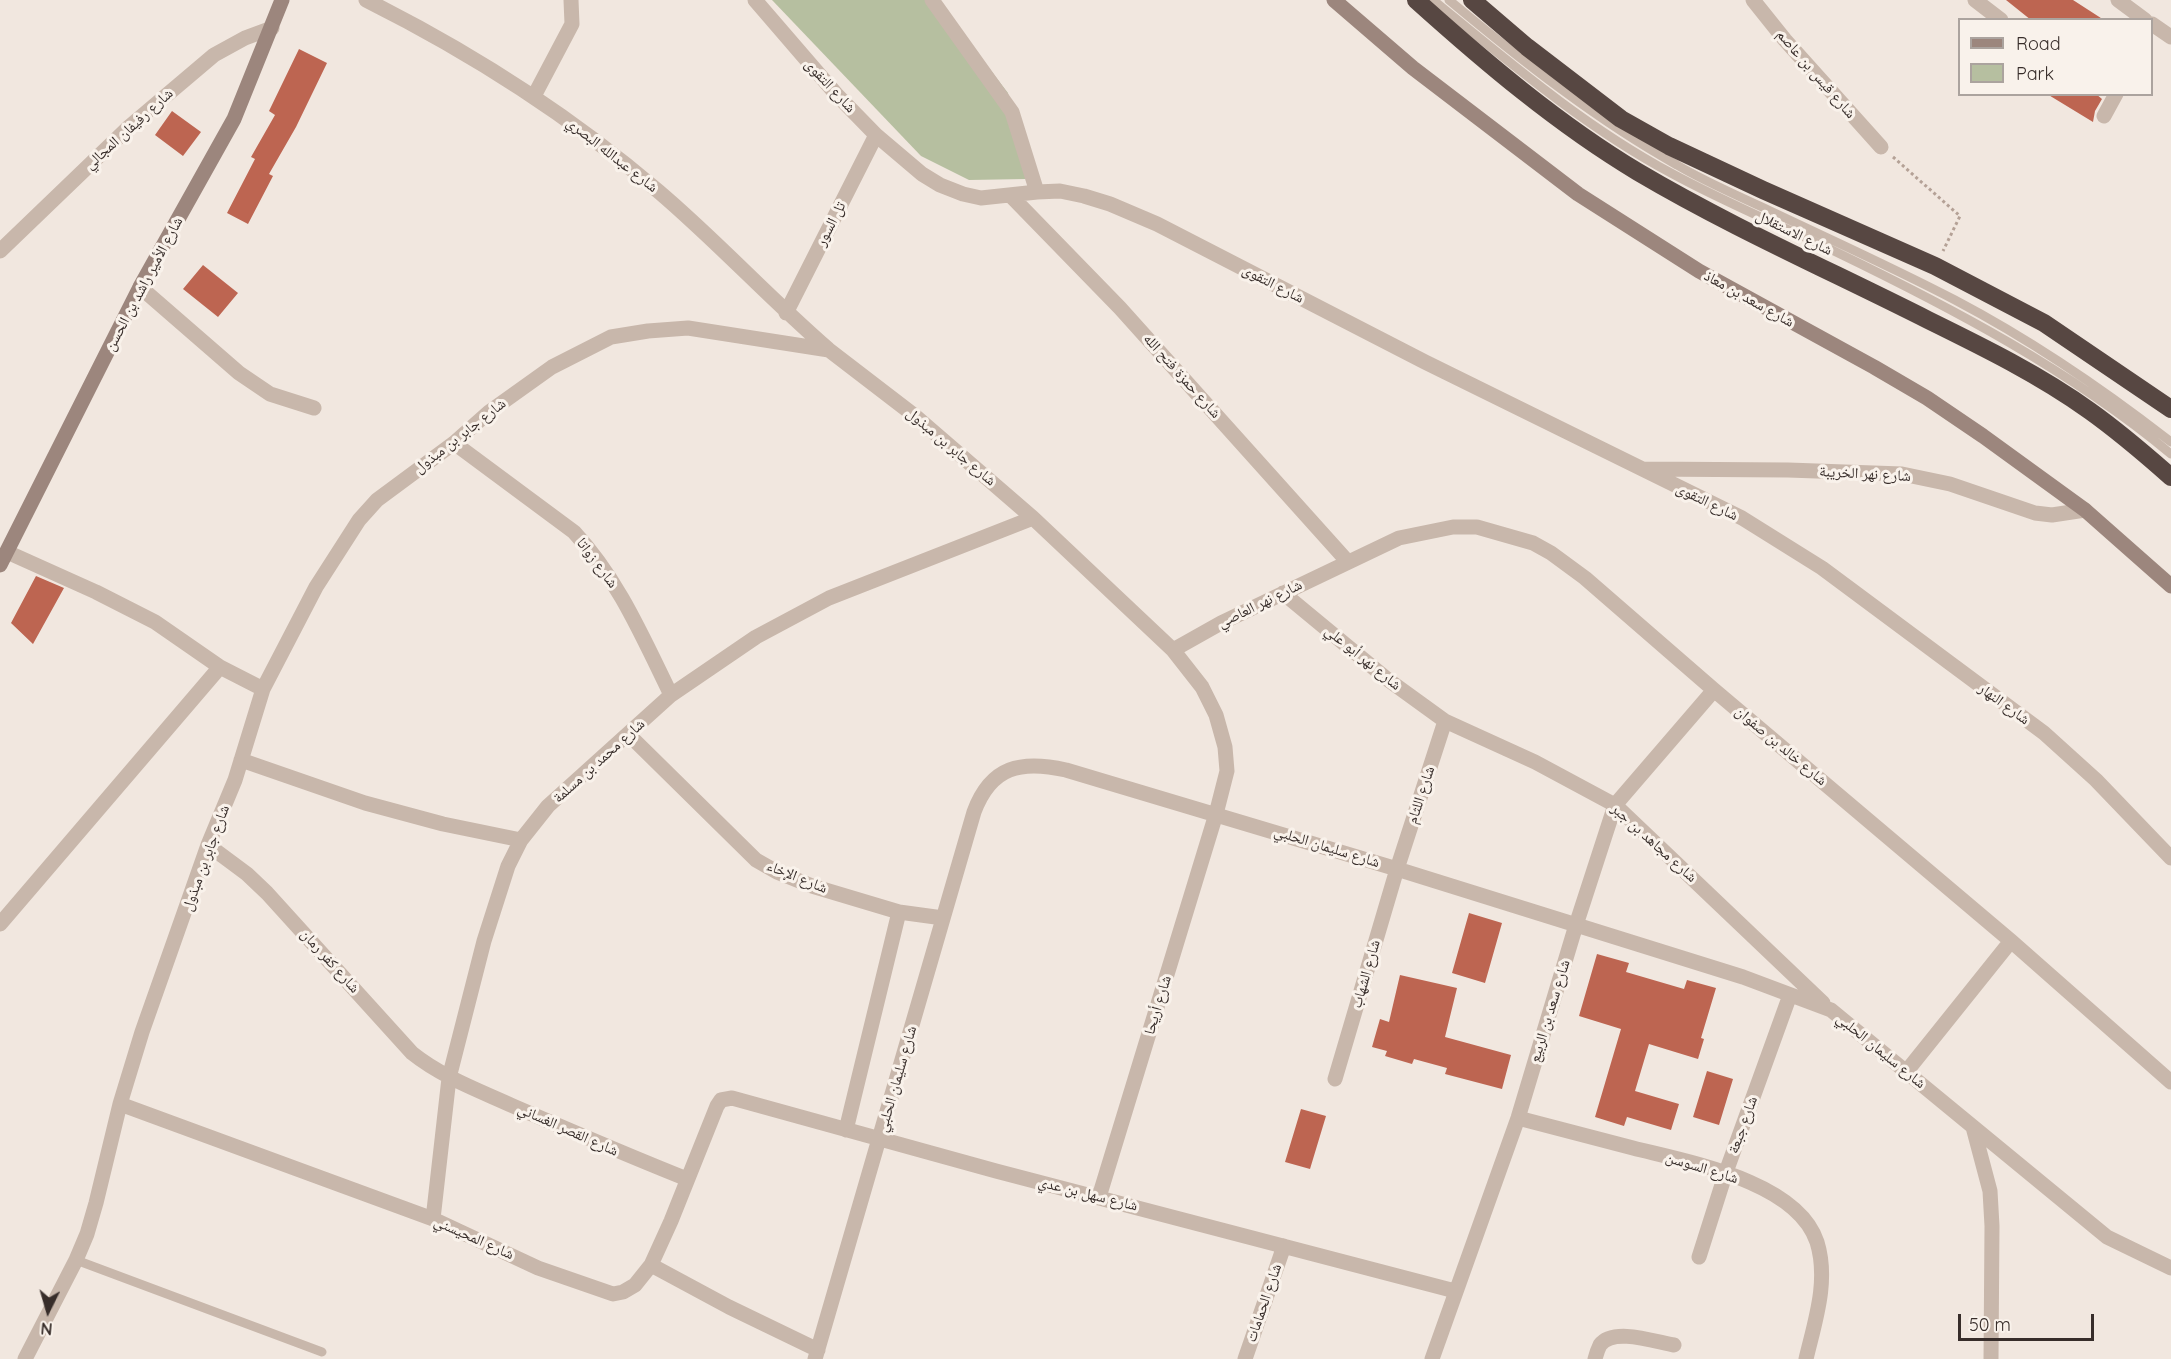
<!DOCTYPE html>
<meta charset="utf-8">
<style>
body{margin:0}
#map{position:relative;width:2171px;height:1359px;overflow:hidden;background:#f1e7df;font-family:Quicksand,sans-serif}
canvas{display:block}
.legend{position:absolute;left:1958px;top:18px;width:195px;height:78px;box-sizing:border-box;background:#f9f2eb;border:2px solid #aba39e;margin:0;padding:8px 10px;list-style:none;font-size:18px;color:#372d2a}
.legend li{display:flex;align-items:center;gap:12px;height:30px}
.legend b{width:30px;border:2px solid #aba39e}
.north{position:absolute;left:18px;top:1281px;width:60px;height:60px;-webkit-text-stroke:4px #f9f2eb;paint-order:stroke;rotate:185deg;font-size:16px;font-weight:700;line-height:24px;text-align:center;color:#372d2a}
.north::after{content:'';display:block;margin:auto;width:21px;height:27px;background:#372d2a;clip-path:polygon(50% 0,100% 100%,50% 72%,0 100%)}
.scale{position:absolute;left:1958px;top:1314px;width:136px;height:27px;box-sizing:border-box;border:3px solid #372d2a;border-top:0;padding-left:8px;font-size:18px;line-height:21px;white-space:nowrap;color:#372d2a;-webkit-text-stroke:4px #f9f2eb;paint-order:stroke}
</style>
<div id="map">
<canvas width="2171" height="1359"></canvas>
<ul class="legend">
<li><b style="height:8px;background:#9c867d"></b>Road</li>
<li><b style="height:16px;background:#b6bfa0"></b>Park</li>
</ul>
<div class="north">N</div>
<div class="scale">50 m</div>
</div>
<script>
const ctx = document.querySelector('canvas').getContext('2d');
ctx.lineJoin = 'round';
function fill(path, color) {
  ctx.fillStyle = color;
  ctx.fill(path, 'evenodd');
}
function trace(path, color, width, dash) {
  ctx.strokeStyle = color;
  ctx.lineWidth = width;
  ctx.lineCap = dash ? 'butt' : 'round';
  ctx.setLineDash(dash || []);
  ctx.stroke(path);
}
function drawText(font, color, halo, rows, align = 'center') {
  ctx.font = font + ' Quicksand,"Noto Naskh Arabic",sans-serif';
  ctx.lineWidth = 6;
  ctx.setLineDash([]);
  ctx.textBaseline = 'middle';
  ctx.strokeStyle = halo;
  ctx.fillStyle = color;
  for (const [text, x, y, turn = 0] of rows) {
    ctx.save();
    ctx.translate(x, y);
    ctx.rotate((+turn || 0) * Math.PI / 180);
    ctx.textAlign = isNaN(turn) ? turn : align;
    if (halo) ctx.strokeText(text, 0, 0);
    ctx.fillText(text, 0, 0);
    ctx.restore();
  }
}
const green = new Path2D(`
 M772 0H937L1008 93 1026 179 969 180 921 156Z`);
const building = new Path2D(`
 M2006 0H2073L2104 20H2031Z
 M299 49 327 63 296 127 269 174 273 176 248 224 227 213 255 159 251 157 275 115 269 111Z
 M2047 94H2096L2102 99 2095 111 2093 122Z
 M172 111 201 132 183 156 155 135Z
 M203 265 238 293 218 317 183 289Z
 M36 576 64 588 33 644 11 623Z
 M1469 913 1502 923 1485 983 1452 973Z
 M1597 954 1629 963 1626 972 1684 989 1687 980 1716 988 1701 1038 1704 1039 1698 1059 1649 1044 1635 1091 1679 1104 1671 1130 1627 1117 1624 1126 1595 1117 1621 1029 1579 1016Z
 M1400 975 1457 988 1445 1037 1511 1055 1502 1089 1445 1074 1447 1068 1414 1059 1412 1064 1385 1056 1387 1051 1372 1047 1380 1019 1389 1022Z
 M1707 1071 1733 1079 1719 1125 1693 1117Z
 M1301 1109 1326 1116 1310 1169 1285 1162Z`);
const path = new Path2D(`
 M1893 157 1960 216 1943 251`);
const lane = new Path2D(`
 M1433 0C1509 62 1585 127 1671 173 1724 202 1780 225 1834 251 1952 308 2070 370 2171 454
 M1449 0C1521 60 1595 119 1677 165 1704 181 1734 194 1762 207 1827 238 1892 267 1955 300 2031 340 2103 389 2171 442
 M76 1260 322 1352`);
const street = new Path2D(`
 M366 0C470 52 569 115 658 191 717 241 769 298 828 349
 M755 0 836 94 876 135 922 174 940 185 963 194 981 198 1037 192 1060 191 1084 196 1110 204 1157 224 1425 362 1742 518 1822 568 2044 733 2096 780 2171 858
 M932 0 1012 112 1037 192
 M1753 0 1785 40 1881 147
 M1975 0 2001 20
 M2118 0 2145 20
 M2152 24 2171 37
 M534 96 572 24 571 0
 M2104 116 2116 94
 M1010 195 1120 308 1348 562
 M0 251 129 127 214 55 245 38 272 28
 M140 287 239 373 270 394 314 408
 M786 313 876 135
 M454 443 574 532C618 579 643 638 671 695
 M1644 469 1788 470 1902 474 1950 484 2035 513 2052 515 2085 510
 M7 552 96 592 155 622 220 667 263 689
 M1283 593 1387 679 1445 721 1535 762 1615 805 1823 1003
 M1173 650 1221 623 1399 538 1453 527H1477L1533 543 1551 553 1585 578 1714 690 2011 941 2171 1082
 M628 734 756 860 777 872 812 886 899 912 943 918
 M241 760 365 803 443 824 521 840
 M208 845 247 874 267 893 412 1053C442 1077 478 1090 513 1106 571 1131 629 1156 687 1179
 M0 924 220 667
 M1906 1072 2011 941
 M1335 1079 1397 869 1445 721
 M120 1104 433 1219 538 1268 613 1294 623 1292 635 1285 651 1265 671 1221 717 1106 721 1100 732 1098 996 1171 1455 1291
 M1518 1118C1556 1128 1595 1138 1633 1148 1688 1162 1797 1181 1817 1242 1829 1281 1815 1321 1806 1359
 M1973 1127 1990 1191 1992 1226 1991 1359
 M846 1130 899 912
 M433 1219 449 1078 484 941 508 866 521 840 548 806 671 695 756 637 829 598 1033 518
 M1699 1257 1726 1172 1790 995
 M651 1265 729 1307 818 1350
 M25 1359 76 1260 87 1234 96 1203 120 1104 142 1032 208 845 235 780 263 689 316 587 359 520 377 500 454 443 489 412 552 367 611 337 648 331 688 328 829 350 915 416 1033 518 1173 650 1202 687 1216 715 1225 747 1227 771 1216 814 1099 1197
 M815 1359 974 812C991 766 1021 760 1066 770L1397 869 1743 977 1831 1010 2107 1237 2171 1268
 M1245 1359 1284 1246
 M1432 1359 1518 1118 1576 925 1615 805 1714 690
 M1595 1359C1596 1355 1598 1349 1600 1345 1613 1327 1656 1342 1674 1345`);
const secondary = new Path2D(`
 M1334 0 1413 68 1578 194 1699 271 1874 367 1927 398 1983 436 2085 510 2171 586
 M0 565 140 287 234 119 282 0`);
const highway = new Path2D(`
 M1416 0C1485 62 1558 124 1638 172 1731 227 1831 271 1928 320 1983 347 2040 375 2090 411 2118 431 2145 454 2171 477
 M1472 0 1527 47 1621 119 1669 146 1763 190 1935 266 2044 323 2171 409`);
const streetNames = [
 ["شارع قيس بن عاصم",1816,74,49],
 ["شارع التقوى",830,86,47],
 ["شارع رفيفان المجالي",129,129,-42],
 ["شارع عبدالله البصري",612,155,38],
 ["تل السور",831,224,-63],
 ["شارع الاستقلال",1794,233,26],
 ["شارع الأمير راشد بن الحسن",144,284,-62],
 ["شارع التقوى",1273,284,27],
 ["شارع سعد بن معاذ",1749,299,29],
 ["شارع حمزة فتح الله",1182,376,48],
 ["شارع جابر بن مبذول",460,436,-38],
 ["شارع جابر بن مبذول",951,447,40],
 ["شارع نهر الخريبة",1865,474,3],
 ["شارع التقوى",1707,502,26],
 ["شارع زواتا",597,563,53],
 ["شارع نهر العاصي",1260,604,-26],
 ["شارع نهر أبو علي",1363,658,39],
 ["شارع النهار",2004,704,36],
 ["شارع خالد بن صفوان",1781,746,40],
 ["شارع محمد بن مسلمة",599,761,-42],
 ["شارع اللثام",1421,795,-72],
 ["شارع مجاهد بن جبر",1654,843,42],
 ["شارع سليمان الحلبي",1327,847,17],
 ["شارع جابر بن مبذول",206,858,-70],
 ["شارع الإخاء",797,877,22],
 ["شارع كفر رمان",330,961,48],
 ["شارع الشهاب",1366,974,-74],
 ["شارع أريحا",1158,1005,-73],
 ["شارع سعد بن الربيع",1550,1011,-73],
 ["شارع سليمان الحلبي",1881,1051,39],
 ["شارع سليمان الحلبي",897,1079,-74],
 ["شارع جبعة",1743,1125,-70],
 ["شارع القصر الغساني",568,1130,24],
 ["شارع السوسن",1702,1168,17],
 ["شارع سهل بن عدي",1088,1194,14],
 ["شارع المحيسني",474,1238,24],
 ["شارع الحمامات",1264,1303,-71]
];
fill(green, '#b6bfa0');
fill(building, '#bd6551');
trace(path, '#b4a196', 3, [3, 3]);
trace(lane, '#c8b7ab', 9);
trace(street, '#c8b7ab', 15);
trace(secondary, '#9c867d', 15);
trace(highway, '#574742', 18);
drawText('15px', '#372d2a', '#f9f2eb', streetNames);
</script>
